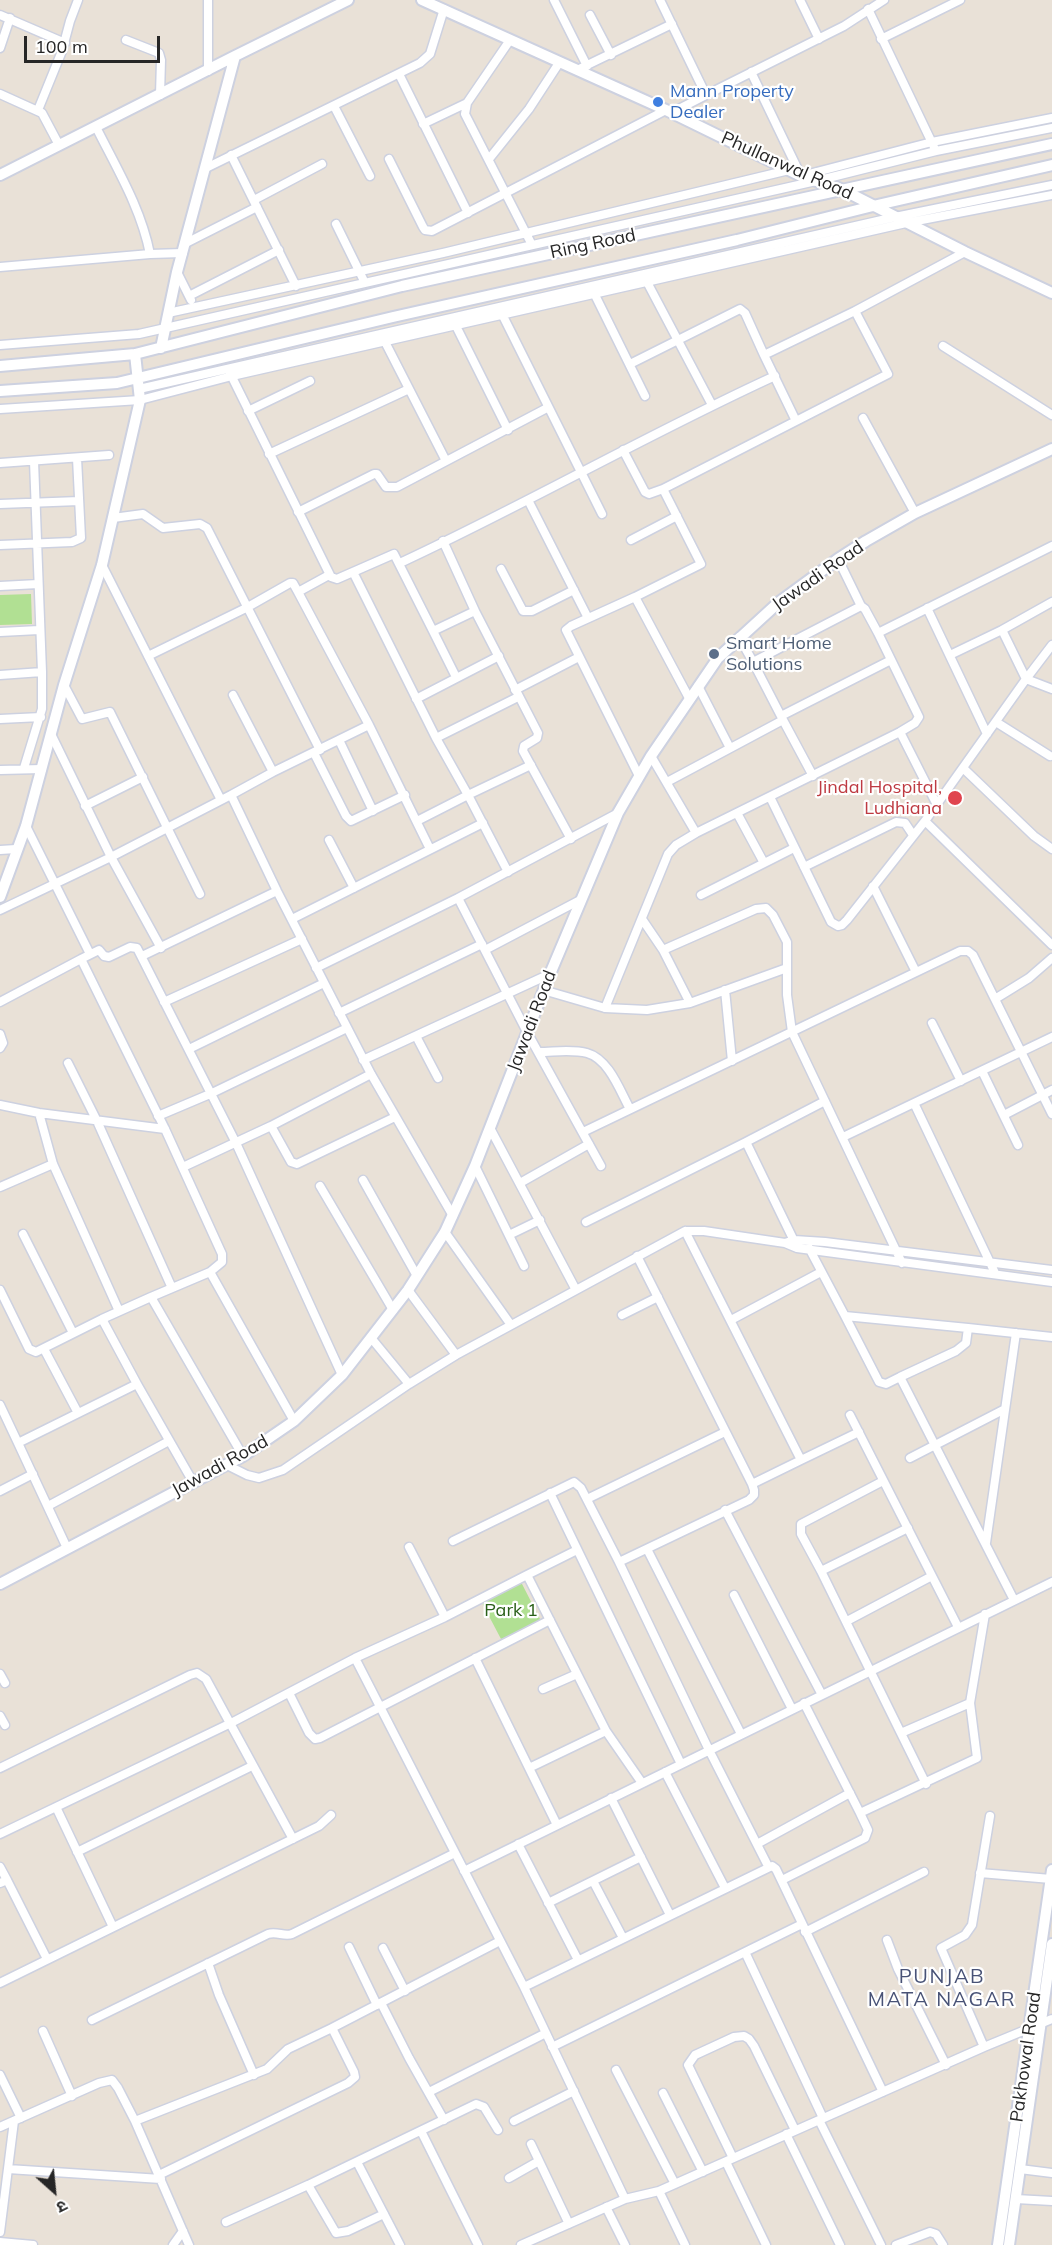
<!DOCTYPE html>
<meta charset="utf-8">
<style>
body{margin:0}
#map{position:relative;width:1052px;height:2245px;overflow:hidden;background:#e9e1d7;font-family:Mulish,"Noto Sans Devanagari",sans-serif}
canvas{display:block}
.north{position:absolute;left:24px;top:2161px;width:60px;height:60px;-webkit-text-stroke:4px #fff;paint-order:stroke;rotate:153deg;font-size:16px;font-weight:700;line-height:24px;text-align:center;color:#262626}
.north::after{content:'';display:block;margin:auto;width:21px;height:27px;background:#262626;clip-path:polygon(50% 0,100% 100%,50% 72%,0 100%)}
.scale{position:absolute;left:24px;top:36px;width:136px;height:27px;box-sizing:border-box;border:3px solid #262626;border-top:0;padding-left:8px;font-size:18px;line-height:21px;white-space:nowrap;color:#262626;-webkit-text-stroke:4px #fff;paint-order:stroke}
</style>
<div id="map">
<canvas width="1052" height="2245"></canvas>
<div class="north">उ</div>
<div class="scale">100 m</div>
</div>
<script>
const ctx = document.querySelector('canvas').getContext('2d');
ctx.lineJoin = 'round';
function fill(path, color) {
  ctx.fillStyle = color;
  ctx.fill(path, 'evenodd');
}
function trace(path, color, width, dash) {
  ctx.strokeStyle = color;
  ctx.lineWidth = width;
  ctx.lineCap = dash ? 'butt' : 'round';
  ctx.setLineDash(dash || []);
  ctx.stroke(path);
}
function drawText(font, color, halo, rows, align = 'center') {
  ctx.font = font + ' Mulish,sans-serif';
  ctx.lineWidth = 4.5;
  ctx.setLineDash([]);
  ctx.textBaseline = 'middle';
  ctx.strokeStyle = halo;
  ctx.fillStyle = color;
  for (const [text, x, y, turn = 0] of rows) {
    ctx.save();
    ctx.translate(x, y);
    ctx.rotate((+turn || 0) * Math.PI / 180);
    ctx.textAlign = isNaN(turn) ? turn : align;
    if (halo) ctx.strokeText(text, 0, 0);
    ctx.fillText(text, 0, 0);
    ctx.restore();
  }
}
const green = new Path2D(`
 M31 594 32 624 0 625V595Z
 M521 1582 541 1621 501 1639 481 1601Z`);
const minor = new Path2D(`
 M554 0 587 66
 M660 0 706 95 671 113
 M800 0 819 39
 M868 9 934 147
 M0 15 65 43
 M590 15 611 55
 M881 39 960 0
 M126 40 159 53 161 60 160 95
 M510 40 467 103 465 114 532 245
 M0 48 10 18
 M577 70 672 24
 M208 71V0
 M751 72 801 176 932 142 1052 118
 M399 74 468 213
 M0 94 42 113 59 145
 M706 95 844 26 884 0
 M334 106 370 176
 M38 110 62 51 70 21 78 0
 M423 124 467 103
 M96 127C117 169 141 208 150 254L183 253
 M231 155 296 286
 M389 159 423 227 425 230 432 231 666 110
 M489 159 529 109 559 63
 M206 168 420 63 430 54 444 9
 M254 200 322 164
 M336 224 365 283
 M186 243 257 207
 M0 267 150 254
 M177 272 191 300
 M647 282 712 405
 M594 293 645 396
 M189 296 279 250
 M500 310 602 514
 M168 313 443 253 789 170
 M453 320 508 430
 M382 336 446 461
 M0 345 139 334 816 181 936 151 1052 128
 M943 346 1052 415
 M630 364 740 309 745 313 764 355
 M230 373 331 577 337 579 394 554 433 631 475 611 538 733 537 738 524 746 523 751 571 839
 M139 389 895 217 1052 185
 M0 409 140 400 232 376 906 223 1052 195
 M248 411 310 381
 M863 418 915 513
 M796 421 764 355 855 311
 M623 450 645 492 649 494 663 489
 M269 454 409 389
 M0 463 109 455
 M528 500 588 618
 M0 504 79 501
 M298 512 374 474H377L386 487H397L547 408
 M113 518 143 514 163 528 200 524 207 528 320 750
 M631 540 677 516
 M443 541 475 611
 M0 545 72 542 81 538 77 458
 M838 559 861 606
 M400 563C527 504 648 434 775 376
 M102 565 221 800
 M501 569 523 611H532L574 590
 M353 572 436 738 518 697
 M329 575 298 592 369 725
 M0 586 38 584
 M635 597 571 626 566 630 639 776
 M1052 602 1002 630 1026 679 925 821 1052 945
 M927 608 987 734
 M433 631 456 677
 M0 632 39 630
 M739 637 753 662
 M1052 645 1026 679 1052 689
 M950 655 1002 630
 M148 656 246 608 290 583H293L298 592
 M0 675 42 672 34 461
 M64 685 82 719 110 712 200 894
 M698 686 730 748
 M515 690 579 657
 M233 695 273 772
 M689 698 635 597 701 564 663 489 888 374 855 311 965 252
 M416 699 499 656
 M781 716 891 660
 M0 719 41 717
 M783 720 753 662 861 606 865 609 878 633
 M996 722 1050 756
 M900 732 936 803
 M51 734 111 857 161 948
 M339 740 373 811
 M314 753 346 816 351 821 405 795
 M651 756 696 833 900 732 915 723 919 717 878 633 1052 546
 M24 768 42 709V672
 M963 768 1034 836 1052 849
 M0 770 42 769
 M667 782 783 720 813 776
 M231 795 273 772 369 725 430 849
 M770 797 831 922 838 926 842 925 847 920 925 821
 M85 806 143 777
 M737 813 764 863
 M417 821 468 795 436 738
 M26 826 90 954
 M329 840 354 888
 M0 850 16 849
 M804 867 896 822 905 823 913 835
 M508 872 468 795 531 765
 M873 886 916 972
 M701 895 794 848
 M458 898 618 813
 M0 910 111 857 231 795 277 891 371 1074 453 1216
 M292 919 483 823
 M642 919 663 950 690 1003 787 968V995L792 1032 902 1263
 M485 950 582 899
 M663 950 756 909 766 908 773 915 787 942V968
 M142 956 277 891
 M81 959 99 950 104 956 109 957 130 947 137 948 236 1143 342 1375
 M316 968 458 898 527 1032 601 1166
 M543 990 605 1008 668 854 676 845 696 833
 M725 990 732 1061
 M995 999 1029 978 1052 958
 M0 1002 81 959 165 1129 222 1254V1262L210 1272 294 1421
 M164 1002 302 939
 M605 1008 647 1010 690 1003
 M339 1013 482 944
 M932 1023 961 1081
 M0 1034 3 1043 0 1048
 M416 1036 438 1078
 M189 1049 324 983
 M539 1052C554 1052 572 1049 587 1053 609 1059 620 1091 630 1109
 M363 1060 550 974
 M68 1063 97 1121 172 1288
 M982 1071 1018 1145
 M0 1105 39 1113 165 1129
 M39 1113 53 1164 119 1311
 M1004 1115 1052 1090
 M158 1116 210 1094 347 1028
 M271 1126 291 1162 297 1164 395 1117
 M490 1128 576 1290
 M583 1132 960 951H968L973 955 1052 1114
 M843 1137 914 1103
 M475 1166 524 1266
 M183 1167 271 1126 371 1074
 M363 1180 417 1276
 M520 1183 589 1144
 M320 1186 393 1310
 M0 1187 53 1164
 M586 1222 746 1142
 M685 1231 801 1460 859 1432
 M445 1232 511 1325
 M23 1234 73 1333
 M509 1235 540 1220
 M785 1243 794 1240 825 1242 1052 1270
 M796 1245 746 1142 825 1101
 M809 1248 845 1316 968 1328
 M210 1272 151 1297 243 1456
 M995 1273 914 1103 1052 1037
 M0 1290 29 1349 36 1352 102 1319 151 1297
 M408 1290 456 1355
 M622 1315 658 1297
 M845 1316 879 1382 886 1384 900 1377
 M102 1319 137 1384
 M731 1320 821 1272
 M372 1339 409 1384
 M44 1349 78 1413
 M0 1405 18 1443 137 1384 193 1482
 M850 1415 958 1627
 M18 1443 67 1548
 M910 1458 1005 1409
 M227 1465 247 1475 259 1478 283 1470 409 1384 456 1355 685 1231H704L785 1243 797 1248 1052 1282
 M752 1484 801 1460
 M0 1491 33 1474
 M550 1493 681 1764
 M587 1499 725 1432
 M48 1506 169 1441
 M725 1510 822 1695
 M908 1528 821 1571 926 1784
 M453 1541 574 1482 581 1488 619 1562 749 1500 754 1495V1490L752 1484 637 1256
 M986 1543 1016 1333
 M409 1547 445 1617
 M647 1549 741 1734
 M619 1562 709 1750 768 1866
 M821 1571 801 1534V1524L883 1481
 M527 1575 577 1550
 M734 1595 792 1709
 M1014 1600 900 1377 956 1351 966 1343 968 1328 1052 1337
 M847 1621 932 1576
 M355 1658 524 1987 772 1866 776 1869 883 2092
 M475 1658 557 1825
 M0 1674 5 1683
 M543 1689 577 1674
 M289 1693 309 1733 315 1739 320 1738 550 1620
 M804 1703 860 1813 977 1758 970 1703 985 1614
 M0 1716 5 1725
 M901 1733 970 1703
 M0 1768 190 1675 197 1673 206 1679 293 1839
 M529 1768 606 1731
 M665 1772 725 1888
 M611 1798 670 1915
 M56 1807 113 1927
 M0 1834 231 1723 355 1658 445 1617 527 1575 606 1731 642 1783
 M518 1844 578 1960
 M757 1844 850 1793
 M77 1852 252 1766
 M0 1867 7 1880 0 1883
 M464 1871 1052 1582
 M980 1873 1051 1879
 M7 1880 47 1959
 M782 1880 865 1838 868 1830 860 1813
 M593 1881 623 1938
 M548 1903 641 1857
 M805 1932 924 1872
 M887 1940 898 1969 946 2065
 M349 1947 377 2005
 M383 1948 405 1991
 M745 1952 823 2118
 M208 1963 219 1995 254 2075
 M0 1983 319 1826 331 1815
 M524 1987 625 2199
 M381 2003 409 2058 444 2120
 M92 2020 268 1934C277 1931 284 1937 292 1934L455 1853
 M43 2031 72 2096
 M552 2047 802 1924
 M984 2047 941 1948 965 1935 972 1925 990 1816
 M616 2070 675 2184
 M0 2075 21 2118
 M429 2092 546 2033
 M663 2093 703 2172
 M819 2120 881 2245
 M135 2121 267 2069 288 2049 332 2028
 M514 2121 574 2091
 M0 2127 99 2083 112 2080 118 2088 135 2121 189 2245
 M421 2131 478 2245
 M786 2134 840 2245
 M531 2144 569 2224
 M733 2158 688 2065 695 2055 734 2037 744 2036 749 2039 754 2046 795 2130
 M357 2162 400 2245
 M726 2162 766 2245
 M8 2169 161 2179
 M1020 2169 1052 2173
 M159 2175 348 2083 355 2077 354 2072 332 2028 500 1941
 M509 2178 539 2161
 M308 2185 336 2233 348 2231 384 2214
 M659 2191 685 2245
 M1016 2199 1052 2201
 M606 2207 625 2245
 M226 2222 308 2185 476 2104 484 2107 498 2130
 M0 2232 14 2121
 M0 2242 33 2245
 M173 2245 183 2231
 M521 2245 625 2199 659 2191 984 2047 1052 2019
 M896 2245 930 2232 936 2234 943 2245`);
const tertiary = new Path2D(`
 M422 0 666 110 801 176 841 189 965 252 1052 293
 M0 175 235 56
 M161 348 177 272 235 56 348 0
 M0 366 135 354 402 286 1052 144
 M0 391 117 383 393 317 737 240 873 206 1052 165
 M0 897 26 826 64 685 102 565 140 400 135 354
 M0 1584 243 1456 294 1421 342 1375 408 1290 445 1232 475 1166 550 974 618 813 651 756 718 658 778 603 838 559 866 541 915 513 1052 449
 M998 2245 1052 1870
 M1009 2245 1052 1944`);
const markers = [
 [658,102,6,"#3f7fe0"],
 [714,654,6,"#5c6f8a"],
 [955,798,8,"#e0444e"]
];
const shopNames = [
 ["Mann Property",670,92],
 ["Dealer",670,113]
];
const streetNames = [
 ["Phullanwal Road",787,166,24],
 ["Ring Road",593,244,-12],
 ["Jawadi Road",818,576,-35],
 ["Jawadi Road",532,1021,-69],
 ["Jawadi Road",220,1466,-29],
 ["Pakhowal Road",1026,2057,-82]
];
const serviceNames = [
 ["Smart Home",726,644],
 ["Solutions",726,665]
];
const healthNames = [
 ["Jindal Hospital,",942,788],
 ["Ludhiana",942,809]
];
const parkNames = [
 ["Park 1",511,1611]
];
const neighbourhoodNames = [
 ["PUNJAB",942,1977],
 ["MATA NAGAR",942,2000]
];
fill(green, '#b1e093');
trace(minor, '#cdd1e0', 11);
trace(tertiary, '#cdd1e0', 14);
trace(minor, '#fff', 8);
trace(tertiary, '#fff', 10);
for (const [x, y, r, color] of markers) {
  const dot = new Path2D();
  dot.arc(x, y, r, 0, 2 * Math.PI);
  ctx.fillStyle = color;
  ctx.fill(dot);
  trace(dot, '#fff', 2);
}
drawText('18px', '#366cbe', '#fff', shopNames, 'left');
drawText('18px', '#262626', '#fff', streetNames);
drawText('18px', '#4e5e75', '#fff', serviceNames, 'left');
drawText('18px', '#be3a42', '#fff', healthNames, 'right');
drawText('18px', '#2b6019', '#fff', parkNames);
ctx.letterSpacing = '1.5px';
drawText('20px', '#485276', '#fff', neighbourhoodNames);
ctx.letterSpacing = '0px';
</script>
